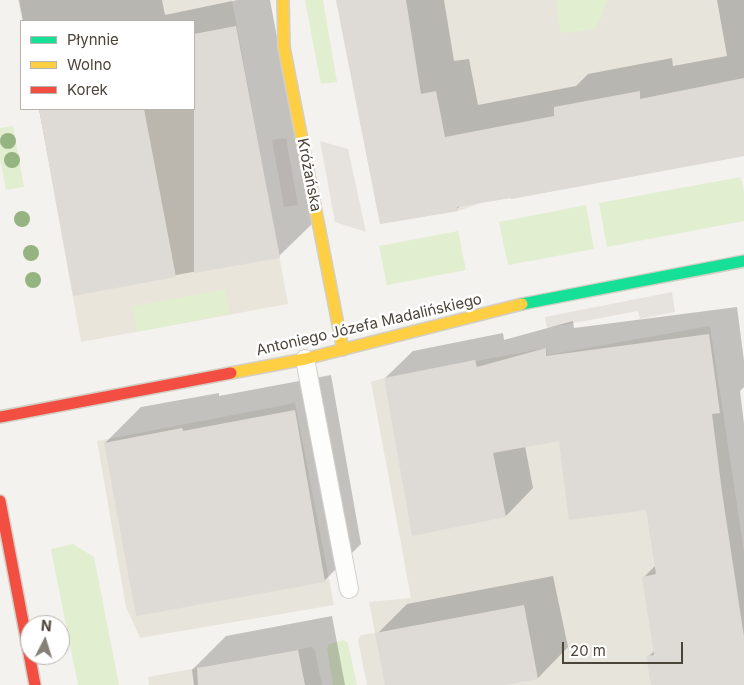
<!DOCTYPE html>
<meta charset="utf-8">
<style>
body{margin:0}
#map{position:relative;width:744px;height:685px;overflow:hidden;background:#f4f2ee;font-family:Inter,sans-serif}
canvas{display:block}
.legend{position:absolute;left:20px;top:20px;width:175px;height:90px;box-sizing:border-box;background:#fff;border:1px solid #b7b4b0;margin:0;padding:6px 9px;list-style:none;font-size:15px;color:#4b4439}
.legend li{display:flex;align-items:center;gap:10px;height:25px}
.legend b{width:25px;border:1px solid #b7b4b0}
.north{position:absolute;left:20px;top:615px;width:50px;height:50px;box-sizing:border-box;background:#fff;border:1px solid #b7b4b0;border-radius:50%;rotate:5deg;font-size:14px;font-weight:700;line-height:20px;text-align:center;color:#4b4439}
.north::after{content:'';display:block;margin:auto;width:18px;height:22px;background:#868178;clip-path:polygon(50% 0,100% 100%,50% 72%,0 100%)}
.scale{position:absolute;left:562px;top:642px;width:121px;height:22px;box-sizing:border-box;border:2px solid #4b4439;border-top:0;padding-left:6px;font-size:15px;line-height:18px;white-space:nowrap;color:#4b4439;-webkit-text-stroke:4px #fff;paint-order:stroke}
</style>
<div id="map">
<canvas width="744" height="685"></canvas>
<ul class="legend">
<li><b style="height:6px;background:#16e098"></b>Płynnie</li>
<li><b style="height:6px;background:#ffcf43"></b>Wolno</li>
<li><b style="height:6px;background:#f24e42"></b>Korek</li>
</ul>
<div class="north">N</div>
<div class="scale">20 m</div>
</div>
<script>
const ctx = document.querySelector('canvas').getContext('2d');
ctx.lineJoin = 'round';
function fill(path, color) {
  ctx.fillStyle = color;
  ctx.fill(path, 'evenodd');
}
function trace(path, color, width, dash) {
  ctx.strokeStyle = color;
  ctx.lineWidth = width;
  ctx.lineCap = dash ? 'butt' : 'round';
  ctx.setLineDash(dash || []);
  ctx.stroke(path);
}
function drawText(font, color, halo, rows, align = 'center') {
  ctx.font = font + ' Inter,sans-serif';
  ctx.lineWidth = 5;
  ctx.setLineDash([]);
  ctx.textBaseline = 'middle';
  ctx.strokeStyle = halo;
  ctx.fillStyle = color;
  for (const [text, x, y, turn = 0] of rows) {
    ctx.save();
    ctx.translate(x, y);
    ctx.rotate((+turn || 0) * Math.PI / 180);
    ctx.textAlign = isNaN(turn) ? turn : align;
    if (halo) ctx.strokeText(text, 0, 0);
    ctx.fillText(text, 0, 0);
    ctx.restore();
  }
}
const residential = new Path2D(`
 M18 0H232L242 54 194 63V21H22Z
 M336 0H744V156L511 199 510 198 481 203 458 211 380 224Z
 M710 326 744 551V685H367L358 640 361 635 375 633 369 602 411 598 371 382 384 378 546 348 547 355Z
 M295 403 334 605 140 638 126 607 97 441Z
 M312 647 315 651 322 685H149L148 677Z`);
const education = new Path2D(`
 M242 54 288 304 81 342 39 109H194V63Z`);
const green = new Path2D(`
 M307 0H323L337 82 321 84 305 1Z
 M556 0H608L596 29 561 33Z
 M13 126 24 187 6 190 0 159V128Z
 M741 177 744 193V221L607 247 599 203Z
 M586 205 594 249 508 265 499 222Z
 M458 231 466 270 387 285 379 246Z
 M226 289 230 314 137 332 132 306Z
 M73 544 94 557 119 685H78L51 549Z
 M344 640 348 643 357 685H333L327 648 329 644Z`);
const parking = new Path2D(`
 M286 138 298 205 284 207 272 140Z
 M320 141 348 149 366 232 335 222Z
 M672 292 675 312 640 319 638 311 547 328 545 317Z`);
const shadow = new Path2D(`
 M19 0H162L165 15 237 0H270L312 224 279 256 74 294 39 109H194V21H23Z
 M338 0H444L454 61 469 59 478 105 576 86 588 74 672 58 673 66 727 56 717 0H744V154L461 205 457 209Z
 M737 307 744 361V387L740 391 744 424V685H652L648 657 655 650 643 578 656 565 647 508 560 440 525 446 533 488 506 516 385 378 413 351 503 333 504 340 573 321 574 328Z
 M331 375 361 544 325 580 105 443 141 407 219 393V396Z
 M553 576 568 647 538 678 499 685H387L377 634 407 604Z
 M332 616 345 685H194L192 670 226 636Z`);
const building = new Path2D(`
 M336 0H406L421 94 436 91 445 137 554 116V107L640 91V99L744 78V156L511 199 510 198 457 207 458 211 380 224Z
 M236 26 280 258 194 273V34Z
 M39 109H144L176 277 73 296Z
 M709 334 720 413 712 414 722 492 744 637V685H651L646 656 654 655 642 577 656 574 646 510 569 520 559 441 493 453 506 517 412 536 384 378 475 360 477 367 546 348V356Z
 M295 410 325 582 136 616 104 443 182 428 183 431Z
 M524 605 538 679 506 685H385L375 633Z
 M298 650 305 685H198L197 668Z`);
const lane = new Path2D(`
 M305 359 349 589`);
const fast = new Path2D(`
 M522 304 744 261`);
const slow = new Path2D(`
 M283 0 284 47 343 350
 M231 373 305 359 522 304`);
const jam = new Path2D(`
 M0 417 231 373
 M0 501 35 685`);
const trees = [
 [8,141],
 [12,160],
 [22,219],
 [31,253],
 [33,280]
];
const streetNames = [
 ["Króżańska",309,175,79],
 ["Antoniego Józefa Madalińskiego",369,325,-13]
];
fill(residential, '#e7e4dc');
fill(education, '#eae5da');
fill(green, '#e1eecf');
fill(parking, '#e6e3df');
fill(shadow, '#0003');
fill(building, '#dedbd6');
trace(lane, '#d2d0cb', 20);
trace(fast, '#d3cfc5', 14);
trace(slow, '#d3cfc5', 14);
trace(jam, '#d3cfc5', 14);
trace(lane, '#fdfdfc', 18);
trace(fast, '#16e098', 11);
trace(slow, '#ffcf43', 11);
trace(jam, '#f24e42', 11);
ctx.fillStyle = '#96b382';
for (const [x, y] of trees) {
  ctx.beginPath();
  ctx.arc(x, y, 8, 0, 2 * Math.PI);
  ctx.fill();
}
drawText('15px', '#4b4439', '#fff', streetNames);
</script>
